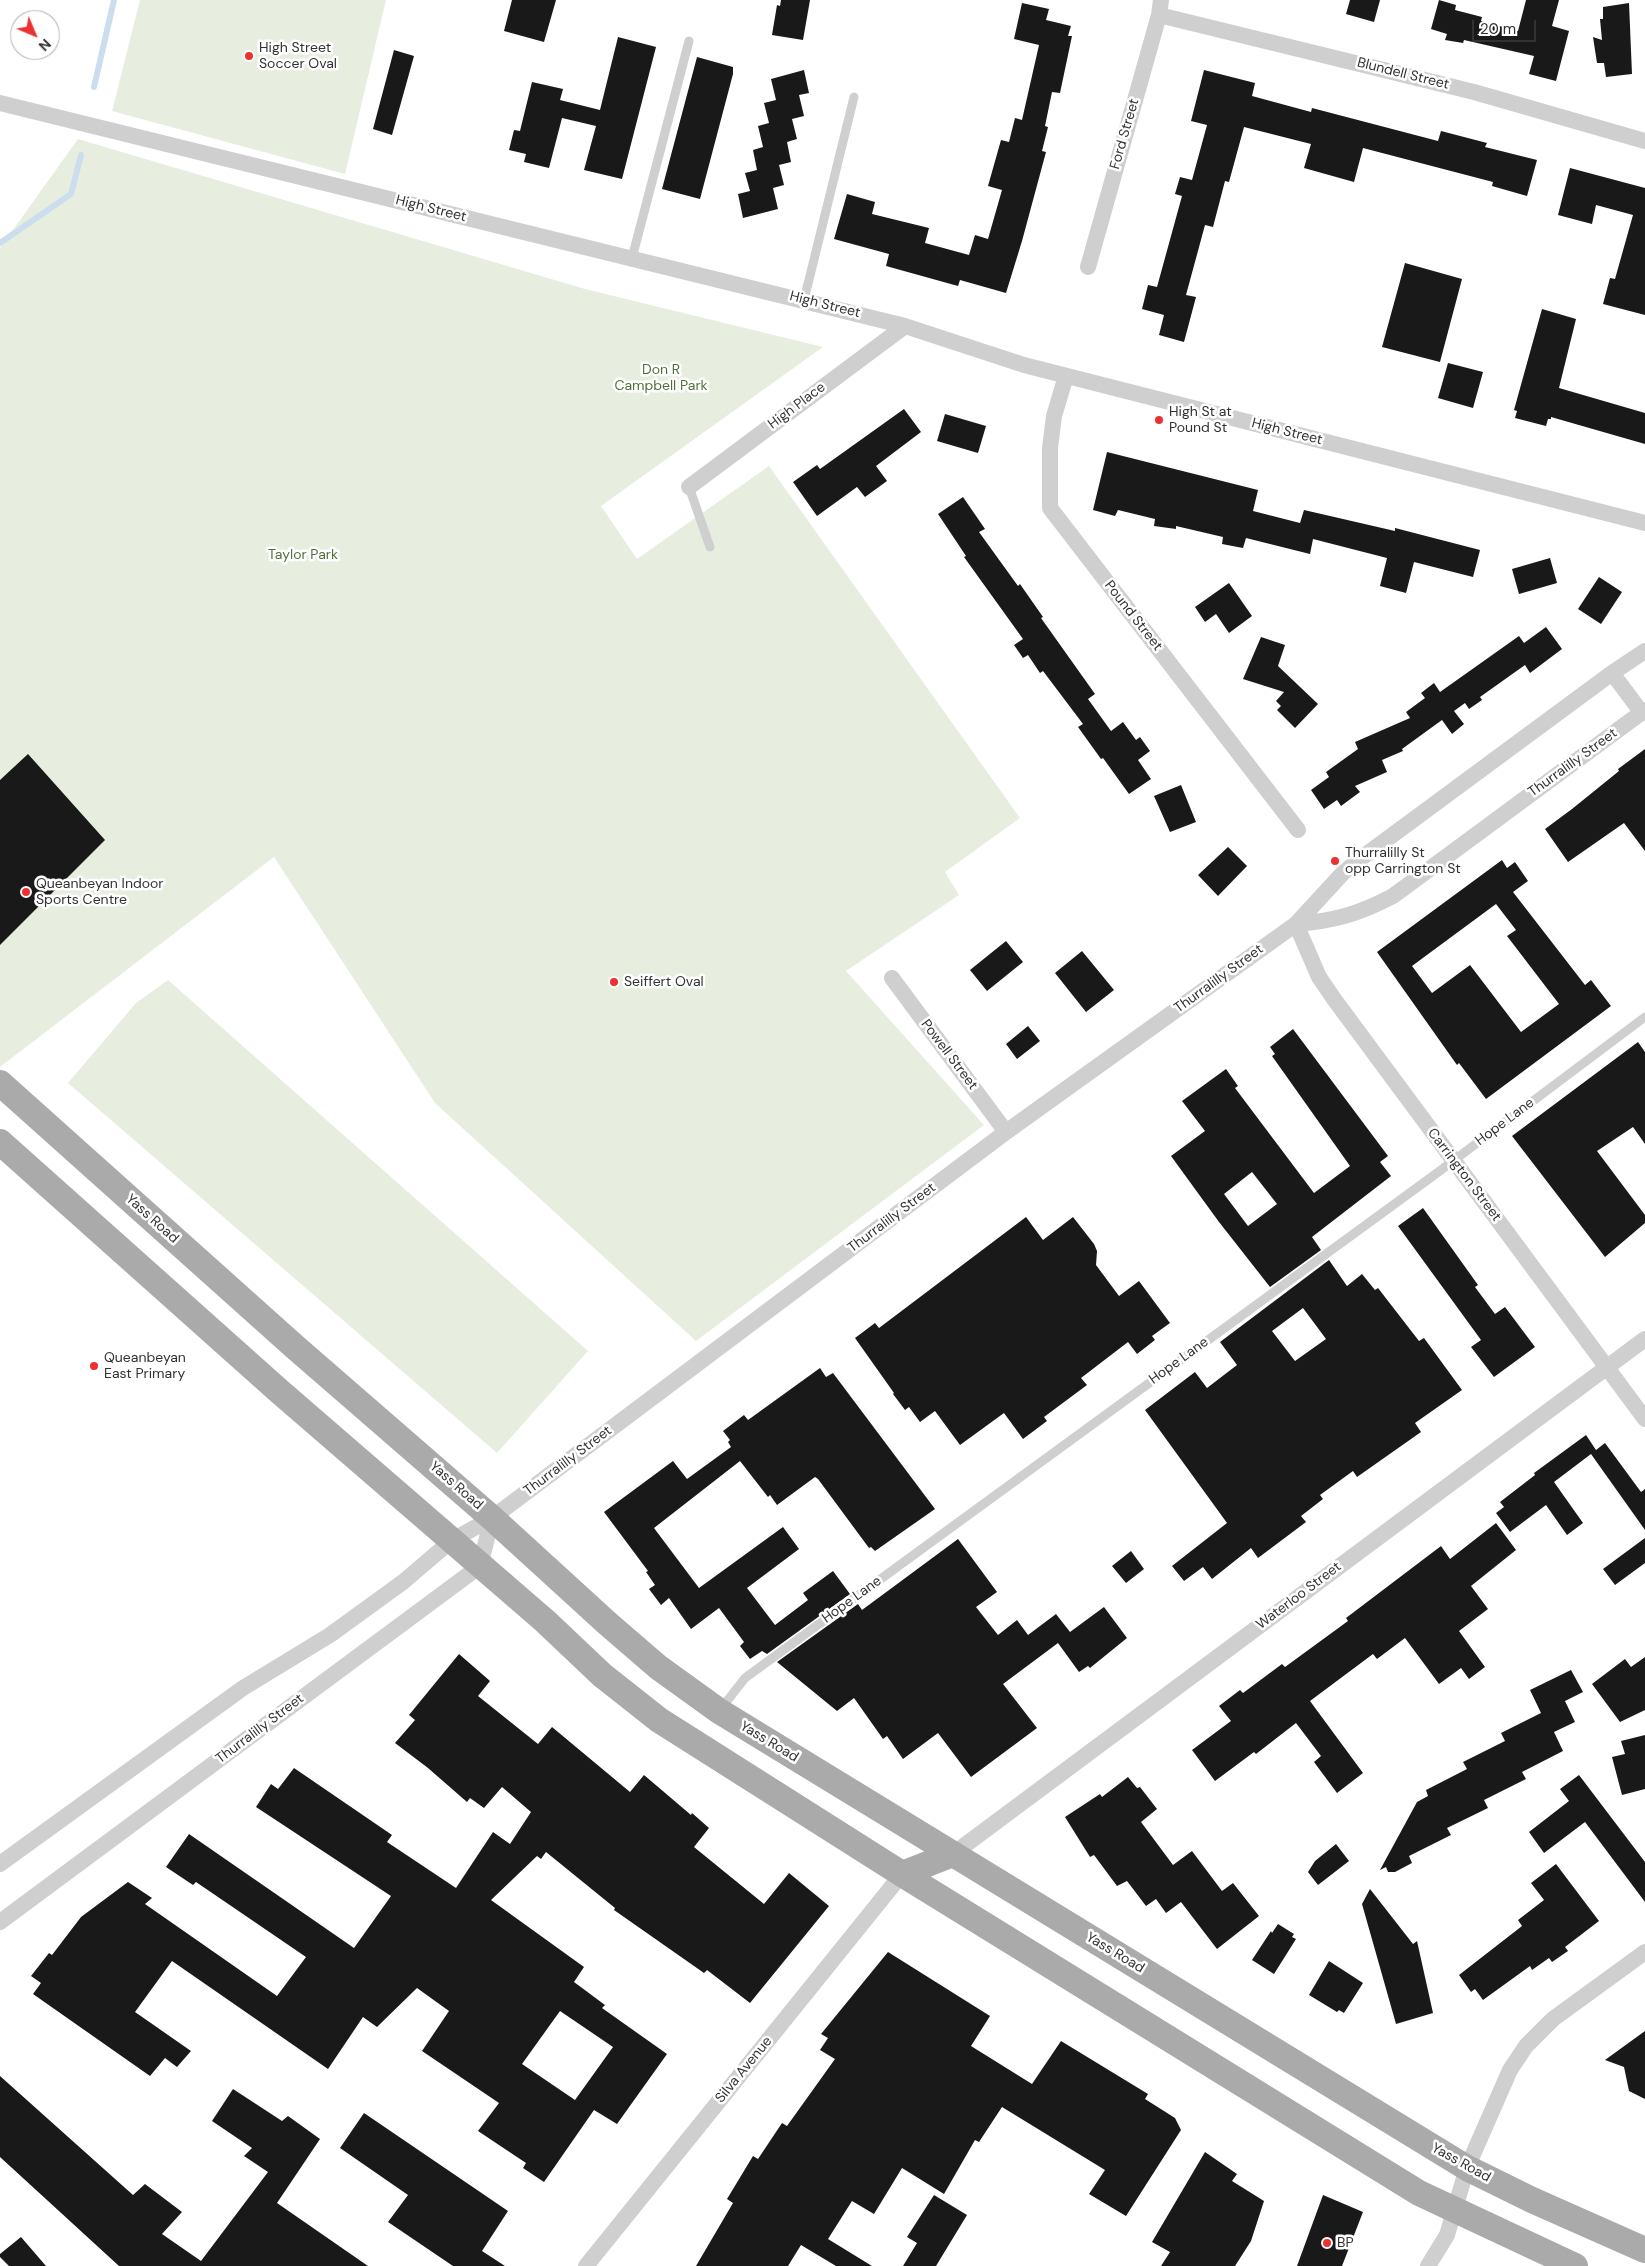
<!DOCTYPE html>
<style>
body{margin:0}
#map{position:relative;width:1645px;height:2266px;overflow:hidden;background:#fff;font-family:"DM Sans",sans-serif}
canvas{display:block}
.north{position:absolute;left:10px;top:10px;width:50px;height:50px;box-sizing:border-box;background:#fff;border:1px solid #adadad;border-radius:50%;rotate:135deg;font-size:14px;font-weight:700;line-height:20px;text-align:center;color:#323232}
.north::after{content:'';display:block;margin:auto;width:18px;height:22px;background:#ec3131;clip-path:polygon(50% 0,100% 100%,50% 72%,0 100%)}
.scale{position:absolute;left:1472px;top:20px;width:64px;height:22px;box-sizing:border-box;border:2px solid #323232;border-top:0;padding-left:6px;font-size:15px;line-height:18px;white-space:nowrap;color:#323232;-webkit-text-stroke:4px #fff;paint-order:stroke}
</style>
<div id="map">
<canvas width="1645" height="2266"></canvas>
<div class="north">N</div>
<div class="scale">20 m</div>
</div>
<script>
const ctx = document.querySelector('canvas').getContext('2d');
ctx.lineJoin = 'round';
function fill(path, color) {
  ctx.fillStyle = color;
  ctx.fill(path, 'evenodd');
}
function trace(path, color, width, dash) {
  ctx.strokeStyle = color;
  ctx.lineWidth = width;
  ctx.lineCap = dash ? 'butt' : 'round';
  ctx.setLineDash(dash || []);
  ctx.stroke(path);
}
function drawText(font, color, halo, rows, align = 'center') {
  ctx.font = font + ' "DM Sans",sans-serif';
  ctx.lineWidth = 5;
  ctx.setLineDash([]);
  ctx.textBaseline = 'middle';
  ctx.strokeStyle = halo;
  ctx.fillStyle = color;
  for (const [text, x, y, turn = 0] of rows) {
    ctx.save();
    ctx.translate(x, y);
    ctx.rotate((+turn || 0) * Math.PI / 180);
    ctx.textAlign = isNaN(turn) ? turn : align;
    if (halo) ctx.strokeText(text, 0, 0);
    ctx.fillText(text, 0, 0);
    ctx.restore();
  }
}
const green = new Path2D(`
 M140 0H386L345 174 112 111Z
 M78 139 585 289 823 347 601 506 637 559 769 466 1020 818 945 872 959 895 846 971 984 1125 696 1341 435 1103 274 857 0 1067V248Z
 M168 980 588 1351 497 1453 68 1083 136 1003Z`);
const stream = new Path2D(`
 M94 87 114 0
 M0 243 71 194 81 155`);
const building = new Path2D(`
 M512 0H556L544 42 504 31Z
 M781 0H810L803 40 772 35 777 5 780 6Z
 M1350 0H1380L1374 22 1346 14Z
 M1439 0 1456 5 1455 10 1482 17 1481 21 1518 31 1526 0H1559L1552 26 1569 31 1556 81 1529 74 1534 56 1464 40 1463 43 1445 40 1447 34 1431 29Z
 M1022 3 1049 9 1046 20 1071 26 1068 36H1072L1060 93 1052 92 1045 126 1048 127 1042 151 1046 152 1022 241 1006 293 960 280 958 286 886 266 889 254 834 239 847 194 875 202 872 214 929 228 925 243 969 255 975 235 988 239 1002 190 988 186 1001 140 1009 142 1015 118 1022 120 1039 45 1014 39Z
 M1629 3 1632 74 1606 77 1604 63H1597L1593 37 1602 40 1600 19H1603V7Z
 M618 37 656 47 622 179 584 170 596 126 562 118 549 168 524 162 526 154 509 150 514 130 520 131 532 82 563 89 560 100 600 110Z
 M394 50 414 56 392 135 373 129Z
 M697 57 733 67V74L700 199 662 189Z
 M804 70 809 93 799 95 804 116 792 119 797 139 787 142 791 162 779 165 784 185 773 188 778 209 743 218 738 194 750 191 745 173 757 170 753 150 763 147 758 126 769 123 764 103 776 100 771 79Z
 M1204 70 1255 83 1252 96 1311 112 1312 108 1438 141 1441 131 1487 143 1485 147 1537 160 1527 196 1492 186 1493 182 1363 148 1354 182 1304 168 1311 144 1244 127 1229 182 1225 181 1213 227 1205 225 1186 295 1196 297 1184 342 1159 335 1164 315 1142 309 1148 285 1157 287 1182 196 1175 194 1180 177 1192 180 1207 125 1191 121Z
 M1570 168 1645 188V315L1603 304 1610 278 1615 279 1633 215 1596 205 1592 224 1558 215Z
 M1405 263 1462 279 1440 362 1382 347Z
 M1542 309 1576 319 1559 388 1645 413V444L1551 417V419H1548L1546 426 1515 418 1517 411 1514 410Z
 M1448 363 1483 372 1473 408 1438 398Z
 M904 409 921 432 876 466 887 481 865 497 857 487 817 516 793 482 817 465 820 469Z
 M945 414 986 426 978 453 937 441Z
 M1107 452 1258 490 1253 511 1300 523 1304 510 1395 531V528L1480 550 1473 577 1414 562 1406 593 1380 586 1387 558 1313 539 1310 554 1246 538 1243 548 1222 544 1223 537 1176 526V529L1154 526 1155 519 1118 510 1115 516 1093 510Z
 M963 497 985 529 979 532 1018 586 1020 584 1043 617 1041 618 1095 694 1088 699 1111 731 1123 722 1136 740 1140 737 1150 751 1138 760 1151 779 1129 794 1103 758 1101 759 1078 727 1083 724 1043 671 1040 673 1028 655 1023 658 1014 645 1023 639 964 557 966 556 938 514Z
 M1550 558 1557 583 1519 594 1512 569Z
 M1599 577 1622 592 1601 624 1578 609Z
 M1229 583 1252 616 1229 633 1216 614 1205 622 1195 607Z
 M1546 627 1562 649 1530 673 1525 665 1480 697 1482 700 1469 709 1465 703 1454 711 1464 724 1452 734 1442 720 1402 749 1403 751 1382 760 1387 772 1355 786 1360 792 1341 806 1337 800 1324 809 1311 790 1329 777 1326 772 1358 749 1355 742 1410 718 1406 712 1425 698 1421 693 1434 683 1440 692 1519 636 1524 643Z
 M1261 637 1285 645 1278 666 1318 704 1295 728 1277 710 1281 706 1276 701 1284 692 1243 679Z
 M1645 749V851L1624 823 1568 862 1545 829 1572 809 1619 771 1618 769Z
 M28 754 105 840 0 945V780Z
 M1181 785 1196 822 1170 832 1154 796Z
 M1228 847 1247 866 1218 896 1198 875Z
 M1502 860 1507 868 1515 862 1528 881 1513 892 1585 985 1591 980 1611 1006 1486 1099 1459 1063 1457 1065 1377 952ZM1496 904 1516 930 1507 936 1559 1004 1521 1032 1470 965 1432 993 1412 966Z
 M1006 941 1023 962 987 991 970 970Z
 M1082 951 1114 990 1086 1012 1055 973Z
 M1028 1026 1040 1041 1017 1059 1006 1044Z
 M1293 1029 1388 1156 1380 1162 1391 1176 1312 1237 1321 1250 1270 1287 1219 1222 1171 1156 1205 1131 1182 1101 1226 1069 1238 1086 1235 1088 1314 1193 1350 1166 1272 1056 1275 1054 1270 1047ZM1252 1172 1277 1204 1248 1226 1224 1194Z
 M1638 1042 1645 1052V1144L1633 1127 1597 1151 1645 1215V1223L1605 1257 1512 1136Z
 M1423 1208 1478 1285 1475 1287 1495 1314 1505 1307 1535 1347 1494 1377 1471 1347 1481 1340 1398 1226Z
 M1026 1217 1043 1240 1073 1217 1094 1244 1097 1251 1096 1265 1119 1296 1139 1281 1170 1323 1152 1336 1155 1340 1137 1354 1128 1342 1081 1378 1087 1385 1044 1417 1047 1421 1023 1439 1004 1413 960 1445 935 1411 920 1422 909 1407 905 1410 893 1394 894 1393 855 1338 875 1323 879 1328Z
 M1329 1260 1347 1286 1362 1274 1375 1290 1378 1288 1419 1341 1424 1338 1462 1390 1415 1423 1421 1432 1357 1477 1353 1471 1320 1495 1323 1499 1301 1516 1306 1522 1258 1558 1251 1548 1212 1579 1203 1567 1184 1581 1172 1566 1227 1523 1145 1410 1195 1372 1207 1388 1237 1365 1220 1342ZM1303 1308 1326 1339 1295 1361 1272 1331Z
 M820 1368 826 1377 833 1373 935 1509 875 1551 871 1547 869 1548 818 1479 815 1477 777 1505 770 1495 768 1497 740 1461 654 1528 699 1588 783 1527 799 1549 747 1588 775 1625 808 1600 803 1593 833 1571 850 1594 767 1654 762 1651 750 1659 740 1646 744 1642 719 1608 691 1629 669 1598 661 1605 649 1589 655 1585 646 1572 648 1571 604 1512 673 1461 687 1479 731 1447 728 1442 730 1440 723 1431 744 1415 748 1420Z
 M1586 1435 1596 1450 1605 1443 1641 1492 1645 1489V1530L1591 1454 1554 1482 1583 1523 1567 1535 1546 1505 1510 1532 1496 1513 1504 1507 1500 1502 1535 1475 1534 1473Z
 M1496 1523 1516 1550 1471 1586 1488 1609 1459 1631 1485 1667 1469 1679 1461 1668 1439 1684 1405 1638 1377 1659 1373 1654 1310 1701 1363 1773 1337 1793 1314 1762 1321 1756 1296 1723 1256 1754 1254 1752 1215 1781 1192 1750 1231 1721 1219 1706 1240 1690 1243 1693 1282 1664 1285 1667 1348 1621 1346 1618 1441 1546 1450 1559Z
 M1645 1538V1563L1615 1585 1603 1569Z
 M958 1539 997 1592 976 1607 998 1635 1017 1620 1028 1635 1056 1614 1070 1632 1104 1607 1127 1638 1090 1668 1088 1666 1079 1672 1058 1643 1003 1684 1037 1728 971 1777 938 1733 903 1759 887 1736 883 1739 854 1698 837 1711 777 1662 858 1604 862 1610Z
 M1131 1551 1144 1569 1126 1583 1112 1566Z
 M459 1654 490 1681 478 1696 538 1744 552 1727 630 1792 644 1775 691 1815 692 1813 709 1828 694 1847 764 1904 789 1873 829 1906 750 2003 707 1970 704 1973 614 1910 615 1908 546 1852 541 1859 537 1856 491 1900 584 1967 574 1982 605 2005 602 2008 667 2054 617 2124 594 2110 544 2182 523 2168 526 2163 478 2131 499 2103 422 2051 449 2011 417 1988 377 2027 363 2017 328 2069 172 1961 135 2012 191 2051 177 2067 165 2058 150 2076 33 1994 41 1983 31 1976 49 1953 52 1955 81 1917 128 1882 152 1898 145 1904 277 1996 306 1957 196 1882 193 1885 166 1867 189 1834 354 1948 391 1896 256 1807 271 1784 278 1789 294 1768 392 1835 387 1842 456 1888 493 1832 510 1844 531 1812 502 1787 484 1808 470 1798 467 1802 428 1768 395 1743 415 1720 409 1715ZM560 2011 613 2047 575 2100 522 2064Z
 M1645 1657V1710L1620 1722 1592 1684 1625 1659 1631 1667Z
 M1571 1670 1583 1692 1565 1701 1575 1722 1554 1732 1563 1751 1522 1772 1526 1779 1484 1800 1488 1808 1447 1828 1451 1835 1409 1856 1412 1863 1395 1872H1388L1386 1867 1380 1870 1417 1802 1428 1796 1426 1790 1467 1769 1463 1762 1505 1741 1501 1733 1541 1713 1530 1690Z
 M1645 1735V1789L1622 1795 1612 1757 1625 1754 1621 1741Z
 M1579 1775 1645 1862V1902L1585 1822 1544 1853 1529 1832 1569 1801 1560 1789Z
 M1128 1777 1137 1788 1140 1787 1157 1809 1141 1822 1173 1865 1192 1851 1222 1891 1233 1883 1259 1916 1217 1949 1181 1902 1166 1913 1156 1899 1146 1906 1127 1881 1117 1886 1094 1855 1090 1857 1065 1817 1100 1794 1102 1797Z
 M1336 1844 1349 1861 1318 1885 1308 1872 1315 1861Z
 M1556 1864 1599 1921 1565 1947 1568 1951 1552 1962 1549 1958 1532 1970 1530 1966 1483 2000 1475 1989 1471 1992 1459 1975 1522 1926 1518 1920 1544 1900 1531 1883Z
 M1370 1889 1413 1944 1417 1941 1433 2013 1396 2024 1362 1904Z
 M1278 1924 1294 1934 1292 1937 1296 1939 1274 1974 1252 1960 1271 1931 1272 1933Z
 M888 1952 990 2016 971 2046 1032 2084 1061 2041 1148 2094 1145 2099 1175 2118 1181 2130 1126 2216 1089 2194 1105 2170 1002 2107 979 2142 975 2140 944 2194 902 2168 874 2214 852 2201 828 2239 872 2266H836L801 2245 788 2266H696L733 2203 727 2199 753 2156 758 2159 782 2123 787 2126 835 2059 820 2050 828 2038 821 2034Z
 M1329 1961 1363 1983 1344 2013 1339 2010 1337 2012 1309 1995Z
 M1645 2031V2099L1629 2091 1624 2067 1605 2060Z
 M0 2076 133 2195 145 2184 182 2212 162 2234 201 2261 268 2172 244 2156 252 2148 212 2121 233 2089 282 2121 288 2116 320 2139 277 2203 368 2266H119L0 2157Z
 M364 2113 508 2211 482 2251 505 2266H453L388 2222 408 2195 340 2148Z
 M1205 2152 1237 2174 1232 2181 1264 2201 1251 2241 1235 2266H1161L1170 2252 1152 2242Z
 M934 2195 967 2215 936 2266H903L917 2243 907 2237Z
 M1323 2195 1363 2212 1342 2266H1297Z
 M21 2237 46 2266H9L0 2257V2254Z`);
const service = new Path2D(`
 M632 258 689 41
 M804 300 854 97
 M689 487 710 547
 M720 1710 745 1678 1437 1173 1645 1017`);
const minor = new Path2D(`
 M1159 15 1474 92 1645 141
 M0 103 905 326 1024 365 1645 523
 M1088 267 1159 15 1161 0
 M1066 376 1054 416 1050 448V508L1298 830
 M689 487 905 326
 M1612 673 1642 713
 M1296 924 1319 977 1334 999 1645 1419
 M1296 924C1334 921 1359 914 1393 896L1645 710
 M892 978 1006 1132
 M953 1854 1645 1339
 M0 1864 243 1688 330 1635 403 1582 451 1541 492 1518 1006 1132 1296 924 1342 874 1356 862 1612 673 1645 651
 M0 1922 480 1566 492 1518
 M586 2266 902 1874
 M1428 2266 1447 2235 1467 2168 1510 2070 1526 2046 1553 2019 1645 1952`);
const primary = new Path2D(`
 M0 1083 295 1347 492 1518 607 1623 658 1667 719 1711 1467 2168 1532 2200 1645 2250
 M0 1142 279 1391 545 1621 602 1675 659 1720 902 1874 1419 2193 1575 2266
 M902 1874 953 1854`);
const markers = [
 [249,56,5,"#ec3131"],
 [1159,420,5,"#ec3131"],
 [1335,861,5,"#ec3131"],
 [26,892,5,"#ec3131"],
 [614,982,5,"#ec3131"],
 [94,1366,5,"#ec3131"],
 [1327,2243,5,"#ec3131"]
];
const poiNames = [
 ["High Street",259,48],
 ["Soccer Oval",259,64],
 ["High St at",1169,412],
 ["Pound St",1169,428],
 ["Thurralilly St",1345,853],
 ["opp Carrington St",1345,869],
 ["Queanbeyan Indoor",36,884],
 ["Sports Centre",36,900],
 ["Seiffert Oval",624,982],
 ["Queanbeyan",104,1358],
 ["East Primary",104,1374],
 ["BP",1337,2243]
];
const streetNames = [
 ["Blundell Street",1403,74,14],
 ["Ford Street",1125,134,-74],
 ["High Street",431,209,14],
 ["High Street",825,305,14],
 ["High Place",797,406,-37],
 ["High Street",1287,432,14],
 ["Pound Street",1133,616,52],
 ["Thurralilly Street",1573,763,-36],
 ["Thurralilly Street",1219,979,-36],
 ["Powell Street",949,1055,53],
 ["Hope Lane",1505,1122,-37],
 ["Carrington Street",1464,1175,53],
 ["Thurralilly Street",892,1218,-37],
 ["Yass Road",152,1219,42],
 ["Hope Lane",1179,1361,-36],
 ["Thurralilly Street",568,1461,-37],
 ["Yass Road",456,1486,41],
 ["Waterloo Street",1299,1596,-37],
 ["Hope Lane",852,1600,-36],
 ["Thurralilly Street",260,1729,-37],
 ["Yass Road",769,1742,31],
 ["Yass Road",1115,1953,31],
 ["Silva Avenue",744,2070,-51],
 ["Yass Road",1461,2163,29]
];
const parkNames = [
 ["Don R",661,370],
 ["Campbell Park",661,386],
 ["Taylor Park",303,555]
];
fill(green, '#e7eee0');
trace(stream, '#ccdeee', 6);
fill(building, '#191919');
trace(service, '#cfcfcf', 9);
trace(minor, '#cfcfcf', 16);
trace(primary, '#aaa', 26);
for (const [x, y, r, color] of markers) {
  const dot = new Path2D();
  dot.arc(x, y, r, 0, 2 * Math.PI);
  ctx.fillStyle = color;
  ctx.fill(dot);
  trace(dot, '#fff', 2);
}
drawText('14px', '#323232', '#fff', poiNames, 'left');
drawText('14px', '#323232', '#fff', streetNames);
drawText('14px', '#50703c', '#fff', parkNames);
</script>
